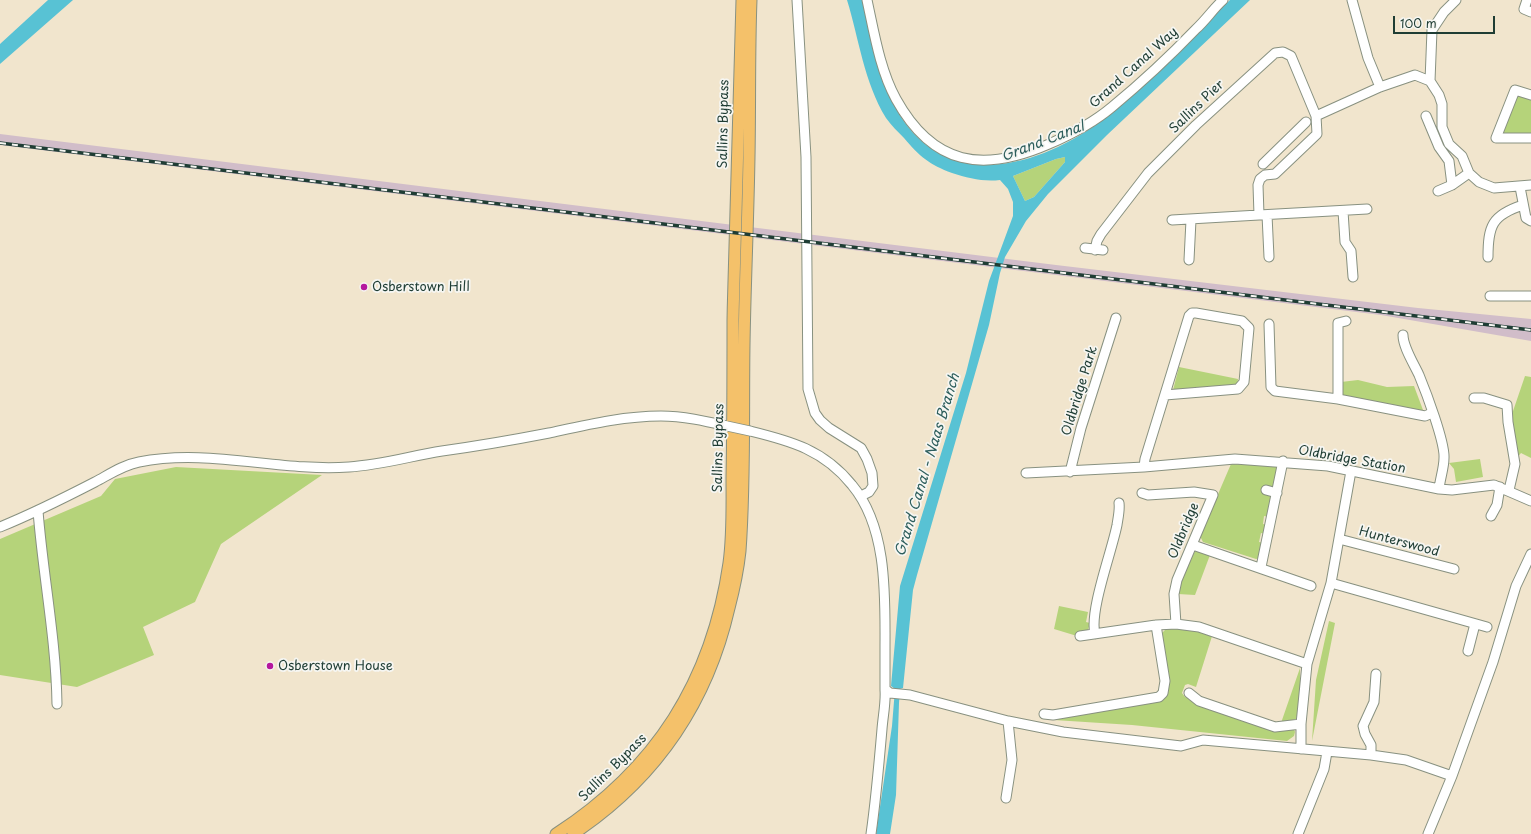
<!DOCTYPE html>
<style>
body{margin:0}
#map{position:relative;width:1531px;height:834px;overflow:hidden;background:#f1e5cd;font-family:"Playpen Sans",sans-serif}
canvas{display:block}
.scale{position:absolute;left:1393px;top:16px;width:102px;height:18px;box-sizing:border-box;border:2px solid #1f3d34;border-top:0;padding-left:5px;font-size:12px;line-height:14px;white-space:nowrap;color:#1f3d34;-webkit-text-stroke:3px #f6f6f2;paint-order:stroke}
</style>
<div id="map">
<canvas width="1531" height="834"></canvas>
<div class="scale">100 m</div>
</div>
<script>
const ctx = document.querySelector('canvas').getContext('2d');
ctx.lineJoin = 'round';
function fill(path, color) {
  ctx.fillStyle = color;
  ctx.fill(path, 'evenodd');
}
function trace(path, color, width, dash) {
  ctx.strokeStyle = color;
  ctx.lineWidth = width;
  ctx.lineCap = dash ? 'butt' : 'round';
  ctx.setLineDash(dash || []);
  ctx.stroke(path);
}
function drawText(font, color, halo, rows, align = 'center') {
  ctx.font = font + ' "Playpen Sans",sans-serif';
  ctx.lineWidth = 3.5;
  ctx.setLineDash([]);
  ctx.textBaseline = 'middle';
  ctx.strokeStyle = halo;
  ctx.fillStyle = color;
  for (const [text, x, y, turn = 0] of rows) {
    ctx.save();
    ctx.translate(x, y);
    ctx.rotate((+turn || 0) * Math.PI / 180);
    ctx.textAlign = isNaN(turn) ? turn : align;
    if (halo) ctx.strokeText(text, 0, 0);
    ctx.fillText(text, 0, 0);
    ctx.restore();
  }
}
const industrial = new Path2D(`
 M0 134 1056 265 1418 308 1531 319V341L1381 315 0 145Z`);
const green = new Path2D(`
 M1516 91 1531 97V137H1498Z
 M1065 157V162L1034 197 1025 201 1013 176 1056 159Z
 M1179 367 1238 379 1237 386 1173 390Z
 M1525 376 1531 377V458L1521 453 1517 458 1512 414Z
 M1358 380 1387 387 1414 386 1423 410 1420 411 1345 397 1341 393V382Z
 M1480 459 1483 477 1456 482 1454 469 1449 463Z
 M1231 464 1276 465 1279 469 1269 517 1264 516 1263 524 1267 525 1265 534 1261 533 1259 542 1264 543 1261 558 1256 559 1203 542 1200 536Z
 M176 467 322 475 221 544 195 602 143 627 154 655 77 687 0 675V539L101 496 115 479Z
 M1195 551 1210 555 1195 595 1178 594 1179 586Z
 M1059 606 1088 612 1086 622 1090 623 1088 630 1077 632V636L1054 629Z
 M1329 621 1335 623 1312 741 1316 680Z
 M1181 628 1213 633 1196 687 1188 684 1185 685 1182 693 1185 697 1282 731 1288 728 1294 729 1295 732 1294 736 1287 741 1132 725 1054 720 1133 705 1161 699 1167 696 1169 689 1162 633 1166 629Z
 M1300 668C1300 685 1302 703 1296 719L1281 723Z`);
const water = new Path2D(`
 M48 0H73L0 64V44Z
 M847 0H862C876 40 879 84 903 120 952 191 1038 166 1097 124 1146 89 1186 41 1230 0H1250L1107 135 1048 194 1026 221 1005 257 1000 273 989 325 917 575 913 590 903 688 900 689 899 703 896 795 890 834H876L892 726 895 689 891 686 900 586 966 373 989 281 1013 216V202L1008 189 1000 180C983 182 968 178 952 173 930 165 919 156 904 138 898 132 891 125 886 118 864 82 859 39 847 0ZM1065 157V162L1034 197 1025 201 1013 176 1056 159Z`);
const minor = new Path2D(`
 M797 0 806 157 808 389 815 413 820 420 829 428 861 448 867 459 872 473 873 486 869 492 861 496
 M867 0C874 32 880 70 896 99 933 166 983 173 1049 144 1072 134 1093 123 1112 107 1141 83 1170 56 1196 29 1206 20 1213 9 1223 0
 M1352 0 1368 58 1380 87
 M1527 0 1524 9 1531 12
 M1430 81 1439 95 1442 104V127L1449 144 1462 156 1469 173 1479 182 1494 188 1531 185
 M1430 81 1432 30 1444 12 1456 0
 M1531 95 1515 90 1496 138H1531
 M1316 116 1317 134 1275 174 1265 175 1260 179 1258 185 1259 215 1367 209
 M1426 116 1439 147 1449 161 1452 185
 M1263 164 1306 122
 M1520 187 1526 218 1531 221
 M1438 191 1452 185 1469 173
 M1343 211 1345 242 1351 251 1353 277
 M1267 215 1269 257
 M1172 220 1259 215
 M1085 248 1103 250
 M1095 250 1097 241 1101 234 1148 173 1196 125 1275 53 1283 52 1291 56 1316 116 1380 87 1415 75 1430 81
 M1488 257C1488 226 1492 215 1523 205
 M1189 260 1191 220
 M1490 296H1531
 M1269 324 1271 387 1275 391 1338 399 1425 416 1432 413
 M1403 335C1403 347 1414 364 1419 375 1426 392 1445 442 1444 458 1444 468 1440 479 1439 489
 M1474 398H1484L1507 405 1508 422 1515 464 1509 490
 M1338 399V323L1346 321
 M750 431C791 441 824 450 852 485 888 528 885 597 885 650 885 663 885 677 885 690 886 702 883 716 882 729 879 764 876 799 871 834
 M1144 467 1145 459 1189 316 1192 313H1196L1242 321 1249 328 1244 382 1238 389 1165 395
 M1070 472 1081 428 1116 318
 M1026 473 1144 467 1235 459 1328 466 1439 489 1452 490 1494 485 1531 501
 M1266 490 1277 493
 M1142 493 1148 495 1194 492 1213 495 1177 580 1174 594 1176 624
 M38 511C43 575 56 639 57 704
 M1491 516 1497 505 1500 487
 M0 527C32 514 64 498 95 482 110 474 123 465 139 462 209 448 279 472 349 467 381 465 411 456 442 451 478 446 513 440 549 433 586 425 623 416 661 416 683 416 705 421 727 426
 M1339 539 1454 569
 M1193 545 1311 586
 M1261 567 1283 461
 M1331 583 1487 627
 M1095 634C1089 611 1112 551 1117 525 1118 518 1120 510 1119 503
 M1080 636 1156 625 1176 624 1199 627 1307 664
 M1468 651 1475 624
 M885 689 890 693 910 695 1008 721 1063 732 1181 746 1203 740 1371 755 1406 760 1452 776
 M1189 693 1199 701 1275 727 1301 724
 M1044 714 1053 715 1159 697 1163 693 1165 681 1156 625
 M1301 749V724L1307 664 1331 583 1351 471
 M1371 755V745L1365 734 1363 726 1374 702 1376 674
 M1006 798 1012 760 1008 721
 M1298 834 1324 769 1327 752
 M1428 834 1452 776 1493 662 1516 586 1531 554`);
const major = new Path2D(`
 M556 834C656 769 712 681 729 563 733 534 732 505 732 477 733 425 733 372 733 320 735 213 739 106 742 0
 M573 834C654 780 707 704 729 608 734 589 738 570 740 551 745 483 743 414 744 345 745 282 748 220 749 157 750 104 749 52 751 0`);
const rail = new Path2D(`
 M0 143 1531 330`);
const minorBridge = new Path2D(`
 M727 426 750 431`);
const markers = [
 [364,287,4,"#b5179e"],
 [270,666,4,"#b5179e"]
];
const streetNames = [
 ["Grand Canal Way",1134,68,-42],
 ["Sallins Pier",1197,107,-44],
 ["Sallins Bypass",724,124,-89],
 ["Oldbridge Park",1080,391,-73],
 ["Sallins Bypass",719,448,-89],
 ["Oldbridge Station",1352,460,10],
 ["Oldbridge",1184,531,-67],
 ["Hunterswood",1399,542,15],
 ["Sallins Bypass",613,768,-45]
];
const poiNames = [
 ["Osberstown Hill",372,287],
 ["Osberstown House",278,666]
];
const waterNames = [
 ["Grand Canal",1043,142,-21],
 ["Grand Canal - Naas Branch",928,465,-73]
];
fill(industrial, '#d1bdc9');
fill(green, '#b5d37a');
fill(water, '#58c2d4');
trace(minor, '#889180', 11);
trace(major, '#889180', 13);
trace(minor, '#fff', 9);
trace(major, '#f4c16a', 11);
trace(rail, '#1f3d34', 3.5);
trace(rail, '#f6f6f2', 2, [6]);
trace(minorBridge, '#889180', 11, []);
trace(minorBridge, '#fff', 9);
for (const [x, y, r, color] of markers) {
  const dot = new Path2D();
  dot.arc(x, y, r, 0, 2 * Math.PI);
  ctx.fillStyle = color;
  ctx.fill(dot);
  trace(dot, '#f6f6f2', 1.5);
}
drawText('13px', '#1f3d34', '#f6f6f2', streetNames);
drawText('13px', '#1f3d34', '#f6f6f2', poiNames, 'left');
drawText('italic 14px', '#2d5e5c', '#f6f6f2', waterNames);
</script>
